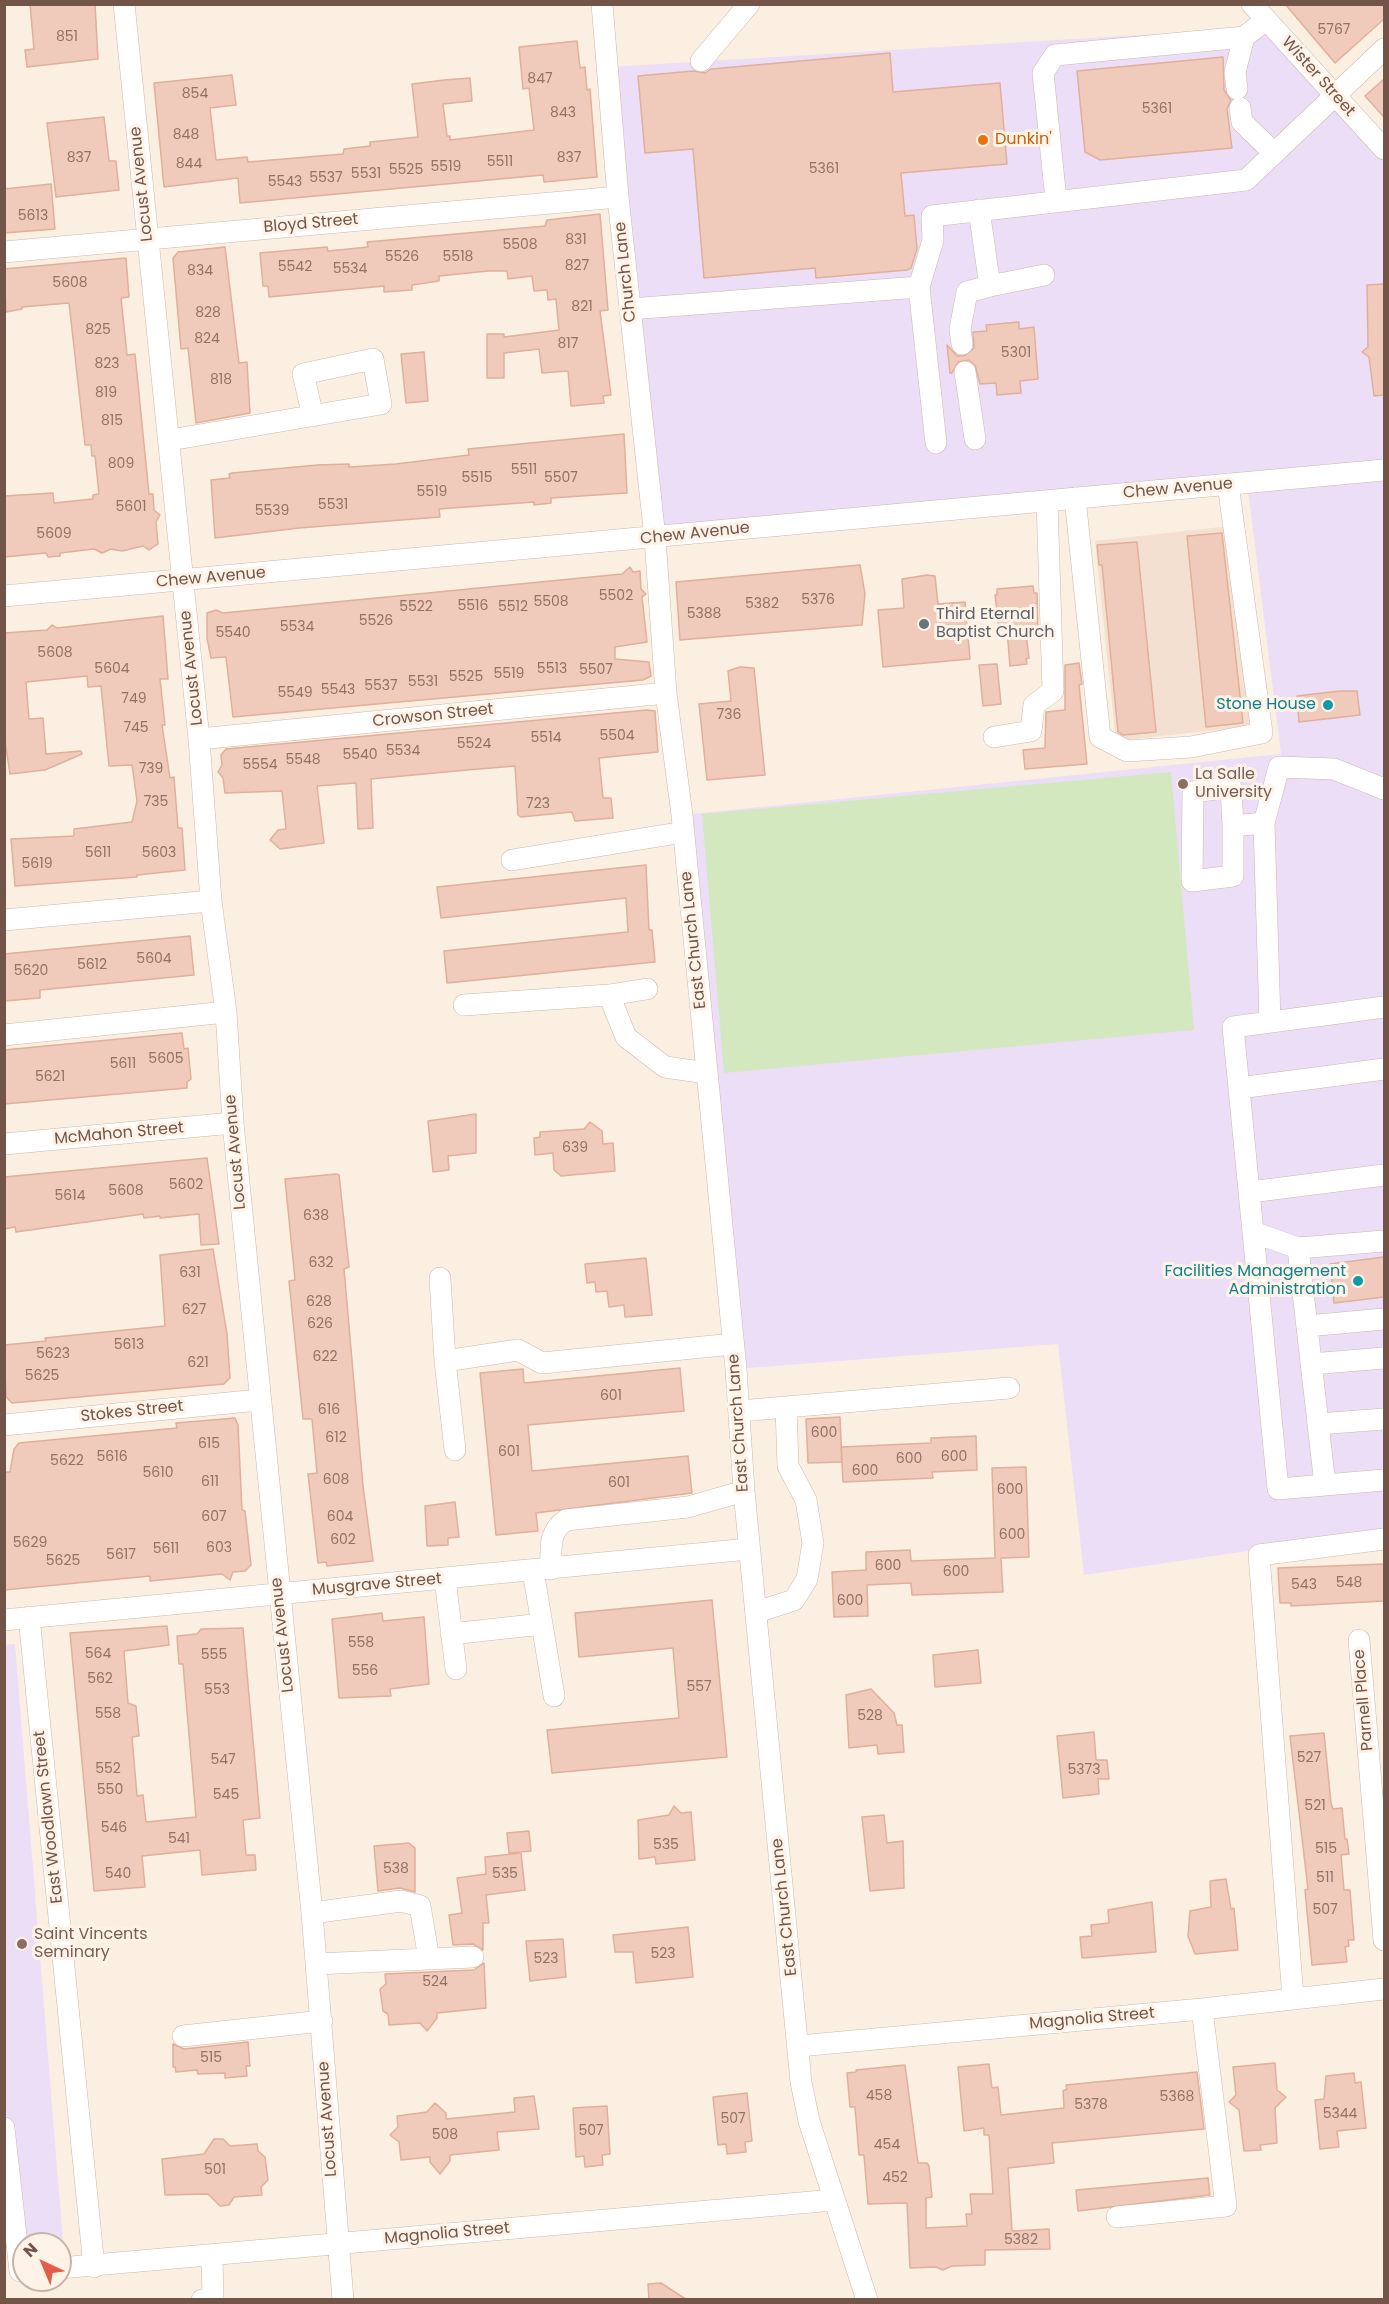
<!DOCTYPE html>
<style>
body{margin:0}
#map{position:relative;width:1389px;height:2304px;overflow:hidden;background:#fbefe1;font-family:Poppins,sans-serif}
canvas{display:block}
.frame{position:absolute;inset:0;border:6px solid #725449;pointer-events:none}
.north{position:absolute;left:12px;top:2232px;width:60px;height:60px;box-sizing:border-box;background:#fff3e7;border:2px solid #c7b3a8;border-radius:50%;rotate:316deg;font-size:16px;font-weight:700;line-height:24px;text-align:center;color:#725449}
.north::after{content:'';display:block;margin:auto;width:21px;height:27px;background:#e35d48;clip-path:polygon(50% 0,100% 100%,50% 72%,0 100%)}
</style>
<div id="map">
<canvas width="1389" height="2304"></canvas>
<div class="frame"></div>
<div class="north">N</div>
</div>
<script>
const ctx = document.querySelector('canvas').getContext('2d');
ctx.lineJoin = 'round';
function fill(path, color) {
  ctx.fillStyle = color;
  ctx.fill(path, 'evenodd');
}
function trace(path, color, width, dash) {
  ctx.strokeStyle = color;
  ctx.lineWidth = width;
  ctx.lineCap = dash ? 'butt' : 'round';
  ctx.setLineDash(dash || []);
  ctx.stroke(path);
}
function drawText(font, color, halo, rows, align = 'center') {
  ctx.font = font + ' Poppins,sans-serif';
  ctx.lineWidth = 6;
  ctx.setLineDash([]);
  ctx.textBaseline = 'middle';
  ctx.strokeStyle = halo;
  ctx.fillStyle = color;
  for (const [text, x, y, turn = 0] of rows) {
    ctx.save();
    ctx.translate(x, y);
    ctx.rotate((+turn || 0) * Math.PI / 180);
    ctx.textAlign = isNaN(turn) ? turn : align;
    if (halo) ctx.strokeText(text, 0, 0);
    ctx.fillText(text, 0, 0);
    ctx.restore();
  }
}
const residential = new Path2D(`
 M1230 526 1251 726 1116 741 1095 541Z`);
const education = new Path2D(`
 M1273 27 1384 149V1531L1084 1575 1058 1344 736 1369 682 815 1281 754 1247 482 655 538 609 67Z
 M15 1644 63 2243 5 2248 4 1645Z`);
const green = new Path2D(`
 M1171 772 1194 1030 724 1073 702 814Z`);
const building = new Path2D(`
 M30 4H95L98 59 27 67 25 50 34 49Z
 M1285 4H1384V19L1335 63Z
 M577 41 580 68 585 67 587 90 590 89 597 177 544 182 543 175 240 203 238 178 164 187 154 83 232 75 236 105 210 108 216 160 247 157 248 162 343 154 344 149 370 146V142L418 137 412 84 444 80 470 78 472 101 443 104 447 136H450V140L534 130 529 88 523 89 519 47Z
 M890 53 893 92 1000 83 1007 164 901 173 905 216 914 215 917 249 911 268 907 270 816 278 815 268 704 278 693 149 645 153 638 76 693 71 705 73 711 69Z
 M1223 57 1224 90 1231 100 1227 109 1232 148 1100 160 1085 152 1077 71Z
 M1384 79V117L1365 96Z
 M104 117 109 161H116L119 190 56 197 47 123Z
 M51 184 55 229 4 233V189Z
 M600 214 608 310 600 311 611 395 603 396 604 403 571 406 568 371 542 373 539 349 504 353V378H487V334H504V337L559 330 556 299 548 300 547 290 534 291 532 276 508 279 507 271H488L439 276V281L412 285V290L384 292V286L269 297 268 286H263L260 253 327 247 328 251 368 247 367 242 545 226 547 220Z
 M225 247 239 363 247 362 250 413 196 423 188 348 181 349 173 258 178 252Z
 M126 258 129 297 121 298 127 355 135 354 149 494H153L154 510 160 515 156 522 158 544 149 550 143 546 122 551 111 549 102 553 94 549 60 553V556L48 557 46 553 4 557V496L53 493 54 503 93 499V495L99 494 95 456H92L91 445H85L69 303 22 307V309L6 312 4 269Z
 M1384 284V395L1374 396 1369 357 1362 352 1368 347 1367 285Z
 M1019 322V329L1034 327 1038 379 1020 381 1021 393 997 395 996 383 980 384 975 365 969 360 958 362 952 373H950L947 345 957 356H964L974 348 973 332 987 331 986 325Z
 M424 352 428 401 406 403 401 354Z
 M624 434 627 493 551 498V503L534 505V502L439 509 440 517 299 528 215 538 211 480 230 478 229 474 232 473 317 465 349 464V467L396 464 469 455 468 449Z
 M1222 533 1243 723 1206 727 1187 536Z
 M1137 542 1156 732 1123 735 1118 732 1102 565H1099L1097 545Z
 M860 565 865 594 862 625 680 640 676 582Z
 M630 567 633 572 640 571 641 589 646 594 642 597 647 642 615 647V659L649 662 651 676 643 680 233 717 226 657 211 658 207 638V613L216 610 223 613 622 574Z
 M927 575 935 576 938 604 965 602 970 659 883 667 878 610 904 608 902 579Z
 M1033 586 1034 593H1037L1038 633 1026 634 1029 658 1026 659 1027 664 1010 666 1007 630H999L995 595H997V589Z
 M163 616 168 679H160L165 725H162L170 778 174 777 178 828H182L185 870 137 875V877L15 886 11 839 74 836V829L132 822 137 801 132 765 109 766 101 686 88 687 87 676 26 682 29 719 43 718 46 754 81 751 82 754 45 770 10 774 4 735V633L47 630 52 625 57 628Z
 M1079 663 1082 684 1079 685 1087 764 1025 769 1023 750 1045 748 1046 712 1065 710V665Z
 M997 664 1001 704 983 706 979 665Z
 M740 667 754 668 765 775 707 780 699 704 731 701 728 671Z
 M1340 691H1357L1360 715 1299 722 1297 696Z
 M647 710 655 711 658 752 599 758 603 798H611L613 818 575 821 572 812 521 817 518 815 515 766 467 770 371 779 373 828 358 829 356 783 317 786 324 843 280 849 270 840 278 830 286 829 282 791 225 793 223 778 218 772 222 765 221 755 226 749Z
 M646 865 649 930H652L655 962 447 983 444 951 628 932 626 898 441 918 437 887Z
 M190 936 194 975 40 990V998L4 1001V954Z
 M182 1033 184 1049 188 1048 191 1079 187 1082V1088L4 1104V1050Z
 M476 1114V1153L448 1156 449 1170 433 1172 428 1121Z
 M590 1122 602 1131 603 1144 613 1143 615 1171 561 1176 554 1170 553 1153 535 1155 534 1138 540 1137V1132L584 1129Z
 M207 1158 219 1244 201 1245 199 1214 160 1218V1216L144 1218 143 1214 16 1232 15 1227 4 1229V1177Z
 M336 1174 339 1175 349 1267 344 1269 363 1486 373 1561 327 1566 326 1562 318 1563 308 1474 317 1473 312 1419H303L289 1281 295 1280 285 1179Z
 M213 1249 227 1334 230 1378 224 1384 12 1403 6 1397 4 1345 46 1341 45 1338 165 1326 160 1255Z
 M1384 1257V1297L1334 1303 1330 1264Z
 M646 1258 652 1315 625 1317 624 1305 609 1307 607 1291 596 1292 595 1282 587 1283 585 1264Z
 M680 1368 684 1411 528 1425 532 1471 688 1456 692 1493 536 1513 538 1531 496 1535 480 1373 523 1369 524 1383Z
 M840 1417 842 1462 808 1463 806 1419Z
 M235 1418 238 1425 242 1510 245 1511 251 1565 245 1571 233 1572 230 1580 222 1574 150 1581V1576L4 1590V1472H10L14 1449 19 1443 177 1428 176 1423Z
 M976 1436 977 1470 932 1472 933 1478 843 1482 841 1447 931 1443V1438Z
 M1026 1467 1029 1557 1001 1558 1003 1592 912 1595 911 1583 867 1585 868 1616 834 1617 832 1572 866 1570V1552L910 1550 911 1561 995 1558 992 1468Z
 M455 1502 459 1537 448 1538V1545L427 1546 425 1506Z
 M1384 1564V1601L1291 1606V1603H1280L1278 1568Z
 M712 1600 727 1757 552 1773 547 1730 679 1718 673 1648 579 1657 575 1613Z
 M382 1613 383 1621 424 1617 429 1684 390 1689 391 1696 339 1698 332 1619Z
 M167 1626 169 1645 124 1651 128 1703 136 1706 139 1736 132 1737 137 1796 143 1795 146 1822 196 1817 183 1664H179L177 1636 197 1634 201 1629 243 1628 260 1818 243 1820 246 1855H255L256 1870 202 1875 200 1850 142 1856 145 1887 94 1891 70 1633Z
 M978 1650 981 1683 935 1687 933 1655Z
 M871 1689 894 1713 897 1725H902L904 1752 878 1754 877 1745 849 1748 846 1695Z
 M1094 1732 1096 1760H1107L1109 1779H1098L1099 1794 1063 1798 1057 1736Z
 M1324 1733 1331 1803 1333 1809 1342 1808 1345 1839H1347L1349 1854 1341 1855 1344 1890H1350L1354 1940H1348L1349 1946 1345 1947 1347 1962 1312 1965 1305 1890 1308 1889 1290 1736Z
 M674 1806 681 1813 691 1812 695 1860 656 1864 655 1857 639 1859 638 1820 669 1815Z
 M884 1815 887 1843 903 1841 904 1888 870 1891 862 1817Z
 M529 1831 531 1851 509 1853 507 1833Z
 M409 1843 415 1848V1892L400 1888 378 1891 374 1846Z
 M521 1853 525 1890 486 1895 489 1923H483V1950L473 1944 453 1945 449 1915 462 1913 457 1878 486 1874 485 1857Z
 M1226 1879 1231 1909 1234 1908 1238 1950 1195 1954 1188 1936 1190 1911 1211 1907 1210 1881Z
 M1152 1902 1156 1952 1082 1958 1080 1937 1092 1936 1091 1925 1109 1923 1108 1910Z
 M688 1927 693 1977 636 1983 633 1952H615L613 1935Z
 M563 1939 566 1977 530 1981 526 1941Z
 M484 1963 486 2008 437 2013V2018L427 2031 420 2023 389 2025 388 2014 383 2011 380 1989 386 1984 385 1974 474 1970Z
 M248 2042 250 2066H246L247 2076 225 2078V2073L198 2074 197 2070 176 2072 175 2067H173V2044L184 2049Z
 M1275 2063 1277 2090 1286 2097 1275 2108 1277 2143 1260 2145 1261 2150 1244 2151 1239 2110 1229 2102 1236 2095 1233 2067Z
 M989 2064 992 2088 998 2087 1001 2115 1064 2108 1063 2091 1067 2089 1066 2085 1197 2072 1204 2129 1052 2143 1054 2163 1008 2168 1012 2231 1049 2229 1050 2249 985 2250V2265L952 2266 943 2270 936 2267 910 2268 907 2203 868 2204 864 2155H859L855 2107H850L847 2073 856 2072V2070L905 2065 918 2163H927L929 2166 932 2197 926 2198V2228L967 2226 966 2214H972L970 2194H993L989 2135H984V2128L964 2131 958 2067Z
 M1354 2073 1355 2083 1361 2082 1366 2128 1337 2131 1339 2147 1320 2149 1315 2100 1324 2099 1326 2076Z
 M747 2093 752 2141 745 2142 746 2152 727 2154 726 2144 718 2145 713 2097Z
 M534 2096 539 2129 497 2132 499 2150 450 2155V2161L440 2174 430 2162V2157L401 2160 399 2142 390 2135 398 2127 397 2116 427 2112 435 2103 446 2113V2119L515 2112 514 2098Z
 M607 2106 610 2154 602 2155 603 2165 585 2167 584 2156 576 2157 573 2108Z
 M214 2139H223L230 2146 257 2144 258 2151 265 2157 268 2180 261 2187 262 2195 234 2197 229 2205 220 2206 208 2194 165 2195 162 2159 204 2154Z
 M1208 2178 1210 2195 1078 2211 1076 2190Z
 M661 2283 687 2300H649L648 2284Z`);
const minor = new Path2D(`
 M124 4 199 739 211 901 226 1012 233 1123 312 1913 343 2300
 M602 4 618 197 655 538 666 693 682 815 736 1369 744 1491 801 2082 809 2121 867 2300
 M1252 4 1384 149
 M701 61 749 4
 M1237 89 1235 72 1244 37
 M1240 108 1242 122 1274 153
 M1056 200 1043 73 1055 55 1244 37 1266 20
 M979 210 990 286 1044 275
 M4 252 618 197
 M919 287 936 443
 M630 309 919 287 933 240 932 216 1246 180 1384 49
 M962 344 960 329 967 292 990 286
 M965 372 975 439
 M170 440 381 404 373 359 303 374 313 416
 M1075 498 1100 737 1127 751 1191 747 1262 733 1228 484
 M4 596 1384 470
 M994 737 1031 731 1034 705 1053 691 1047 501
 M199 739 666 693
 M1264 823 1279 767 1334 769 1384 789
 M1233 826V876L1192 881 1193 792 1231 787 1233 826 1264 823 1270 1022
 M512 860 684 832
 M4 920 211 901
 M609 995 647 989
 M464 1005 609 995 626 1037 665 1067 707 1073
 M1384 1007 1233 1027 1278 1489 1384 1480
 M4 1035 226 1012
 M1239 1088 1384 1069
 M4 1144 233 1123
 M1250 1192 1384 1175
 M1253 1232 1298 1248 1325 1485
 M1298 1248 1384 1241
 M440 1278 445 1361
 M1307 1326 1384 1319
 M1311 1364 1384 1358
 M740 1411 786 1407
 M1318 1424 1384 1419
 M4 1425 259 1400
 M455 1450 445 1361 518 1350 542 1363 733 1344
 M551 1569C551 1549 548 1532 566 1520L688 1507 744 1491
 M445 1579 456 1669
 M757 1612 794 1600 807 1579 813 1543 806 1500 788 1466 786 1407 1009 1388
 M29 1617 94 2267
 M4 1620 749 1549
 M542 1624 554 1696
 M451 1634 542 1624 533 1571
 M1359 1640 1384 1940
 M312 1913 401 1901 420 1906 429 1959
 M316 1964 473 1957
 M1293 1998 1259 1555 1384 1539
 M183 2036 322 2021
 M799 2046 1202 2009 1384 1989
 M4 2128 20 2271
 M1117 2217 1226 2206 1202 2009
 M60 2268 834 2200
 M202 2300 213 2299 212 2257`);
const markers = [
 [983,140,6,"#e8710a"],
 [924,624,6,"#6b7280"],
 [1328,705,6,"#0f9aa8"],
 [1183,784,6,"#8d6e63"],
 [1358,1281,6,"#0f9aa8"],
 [22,1944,6,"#8d6e63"]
];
const numberNames = [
 ["5767",1334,30],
 ["851",67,37],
 ["847",540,79],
 ["854",195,94],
 ["5361",1157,109],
 ["843",563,113],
 ["848",186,135],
 ["837",79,158],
 ["837",569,158],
 ["5511",500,162],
 ["844",189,164],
 ["5519",446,167],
 ["5361",824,169],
 ["5525",406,170],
 ["5531",366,174],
 ["5537",326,178],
 ["5543",285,182],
 ["5613",33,216],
 ["831",576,240],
 ["5508",520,245],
 ["5526",402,257],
 ["5518",458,257],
 ["827",577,266],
 ["5542",295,267],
 ["5534",350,269],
 ["834",200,271],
 ["5608",70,283],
 ["821",582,307],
 ["828",208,313],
 ["825",98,330],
 ["824",207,339],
 ["817",568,344],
 ["5301",1016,353],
 ["823",107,364],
 ["818",221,380],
 ["819",106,393],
 ["815",112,421],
 ["809",121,464],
 ["5511",524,470],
 ["5515",477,478],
 ["5507",561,478],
 ["5519",432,492],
 ["5531",333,505],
 ["5601",131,507],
 ["5539",272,511],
 ["5609",54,534],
 ["5502",616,596],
 ["5376",818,600],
 ["5508",551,602],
 ["5382",762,604],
 ["5516",473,606],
 ["5522",416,607],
 ["5512",513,607],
 ["5388",704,614],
 ["5526",376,621],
 ["5534",297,627],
 ["5540",233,633],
 ["5608",55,653],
 ["5604",112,669],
 ["5513",552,669],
 ["5507",596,670],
 ["5519",509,674],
 ["5525",466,677],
 ["5531",423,682],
 ["5537",381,686],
 ["5543",338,690],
 ["5549",295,693],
 ["749",134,699],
 ["736",729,715],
 ["745",136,728],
 ["5504",617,736],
 ["5514",546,738],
 ["5524",474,744],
 ["5534",403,751],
 ["5540",360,755],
 ["5548",303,760],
 ["5554",260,765],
 ["739",151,769],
 ["735",156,802],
 ["723",538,804],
 ["5611",98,853],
 ["5603",159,853],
 ["5619",37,864],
 ["5604",154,959],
 ["5612",92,965],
 ["5620",31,971],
 ["5605",166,1059],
 ["5611",123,1064],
 ["5621",50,1077],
 ["639",575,1148],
 ["5602",186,1185],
 ["5608",126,1191],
 ["5614",70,1196],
 ["638",316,1216],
 ["632",321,1263],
 ["631",190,1273],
 ["628",319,1302],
 ["627",194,1310],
 ["626",320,1324],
 ["5613",129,1345],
 ["5623",53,1354],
 ["622",325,1357],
 ["621",198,1363],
 ["5625",42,1376],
 ["601",611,1396],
 ["616",329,1410],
 ["600",824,1433],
 ["612",336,1438],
 ["615",209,1444],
 ["601",509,1452],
 ["5616",112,1457],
 ["600",954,1457],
 ["600",909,1459],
 ["5622",67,1461],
 ["600",865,1471],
 ["5610",158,1473],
 ["608",336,1480],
 ["611",210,1482],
 ["601",619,1483],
 ["600",1010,1490],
 ["607",214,1517],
 ["604",340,1517],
 ["600",1012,1535],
 ["602",343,1540],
 ["5629",30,1543],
 ["603",219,1548],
 ["5611",166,1549],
 ["5617",121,1555],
 ["5625",63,1561],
 ["600",888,1566],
 ["600",956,1572],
 ["548",1349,1583],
 ["543",1304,1585],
 ["600",850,1601],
 ["558",361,1643],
 ["564",98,1654],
 ["555",214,1655],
 ["556",365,1671],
 ["562",100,1679],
 ["557",699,1687],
 ["553",217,1690],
 ["558",108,1714],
 ["528",870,1716],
 ["527",1309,1758],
 ["547",223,1760],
 ["552",108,1769],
 ["5373",1084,1770],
 ["550",110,1790],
 ["545",226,1795],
 ["521",1315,1806],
 ["546",114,1828],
 ["541",179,1839],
 ["535",666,1845],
 ["515",1326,1849],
 ["538",396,1869],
 ["540",118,1874],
 ["535",505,1874],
 ["511",1325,1878],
 ["507",1325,1910],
 ["523",663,1954],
 ["523",546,1959],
 ["524",435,1982],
 ["515",211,2058],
 ["458",879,2096],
 ["5368",1177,2097],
 ["5378",1091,2105],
 ["5344",1340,2114],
 ["507",733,2119],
 ["507",591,2131],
 ["508",445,2135],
 ["454",887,2145],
 ["501",215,2170],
 ["452",895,2178],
 ["5382",1021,2240]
];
const streetNames = [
 ["Wister Street",1318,77,48],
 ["Locust Avenue",142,184,-96],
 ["Bloyd Street",311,224,-5],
 ["Church Lane",626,272,-96],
 ["Chew Avenue",1178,489,-5],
 ["Chew Avenue",695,534,-6],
 ["Chew Avenue",211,578,-5],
 ["Locust Avenue",192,668,-96],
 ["Crowson Street",433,716,-6],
 ["East Church Lane",694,940,-96],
 ["McMahon Street",119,1134,-5],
 ["Locust Avenue",236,1152,-95],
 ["Stokes Street",132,1412,-6],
 ["East Church Lane",739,1423,-94],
 ["Musgrave Street",377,1585,-5],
 ["Locust Avenue",283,1635,-96],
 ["Parnell Place",1364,1700,-95],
 ["East Woodlawn Street",49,1817,-96],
 ["East Church Lane",785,1907,-96],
 ["Magnolia Street",1092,2019,-5],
 ["Locust Avenue",328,2119,-94],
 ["Magnolia Street",447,2234,-5]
];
const foodNames = [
 ["Dunkin'",995,140]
];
const worshipNames = [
 ["Third Eternal",936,615],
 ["Baptist Church",936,633]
];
const cultureNames = [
 ["Stone House",1316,705],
 ["Facilities Management",1346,1272],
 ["Administration",1346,1290]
];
const educationNames = [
 ["La Salle",1195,775],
 ["University",1195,793],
 ["Saint Vincents",34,1935],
 ["Seminary",34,1953]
];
fill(residential, '#f3e0d0');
fill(education, '#ecdef7');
fill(green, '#d4e8c0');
fill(building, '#f0caba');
trace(building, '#e2af9a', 1.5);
trace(minor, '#ceb8ab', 22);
trace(minor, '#fff', 21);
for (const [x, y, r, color] of markers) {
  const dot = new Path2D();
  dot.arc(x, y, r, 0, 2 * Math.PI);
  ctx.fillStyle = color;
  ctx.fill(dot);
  trace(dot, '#fff3e7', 2);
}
drawText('14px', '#927265', null, numberNames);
drawText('16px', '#725449', '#fff3e7', streetNames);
drawText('16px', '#c56008', '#fff3e7', foodNames, 'left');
drawText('16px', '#5b616d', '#fff3e7', worshipNames, 'left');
drawText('16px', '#0d838f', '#fff3e7', cultureNames, 'right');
drawText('16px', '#785e54', '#fff3e7', educationNames, 'left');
</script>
